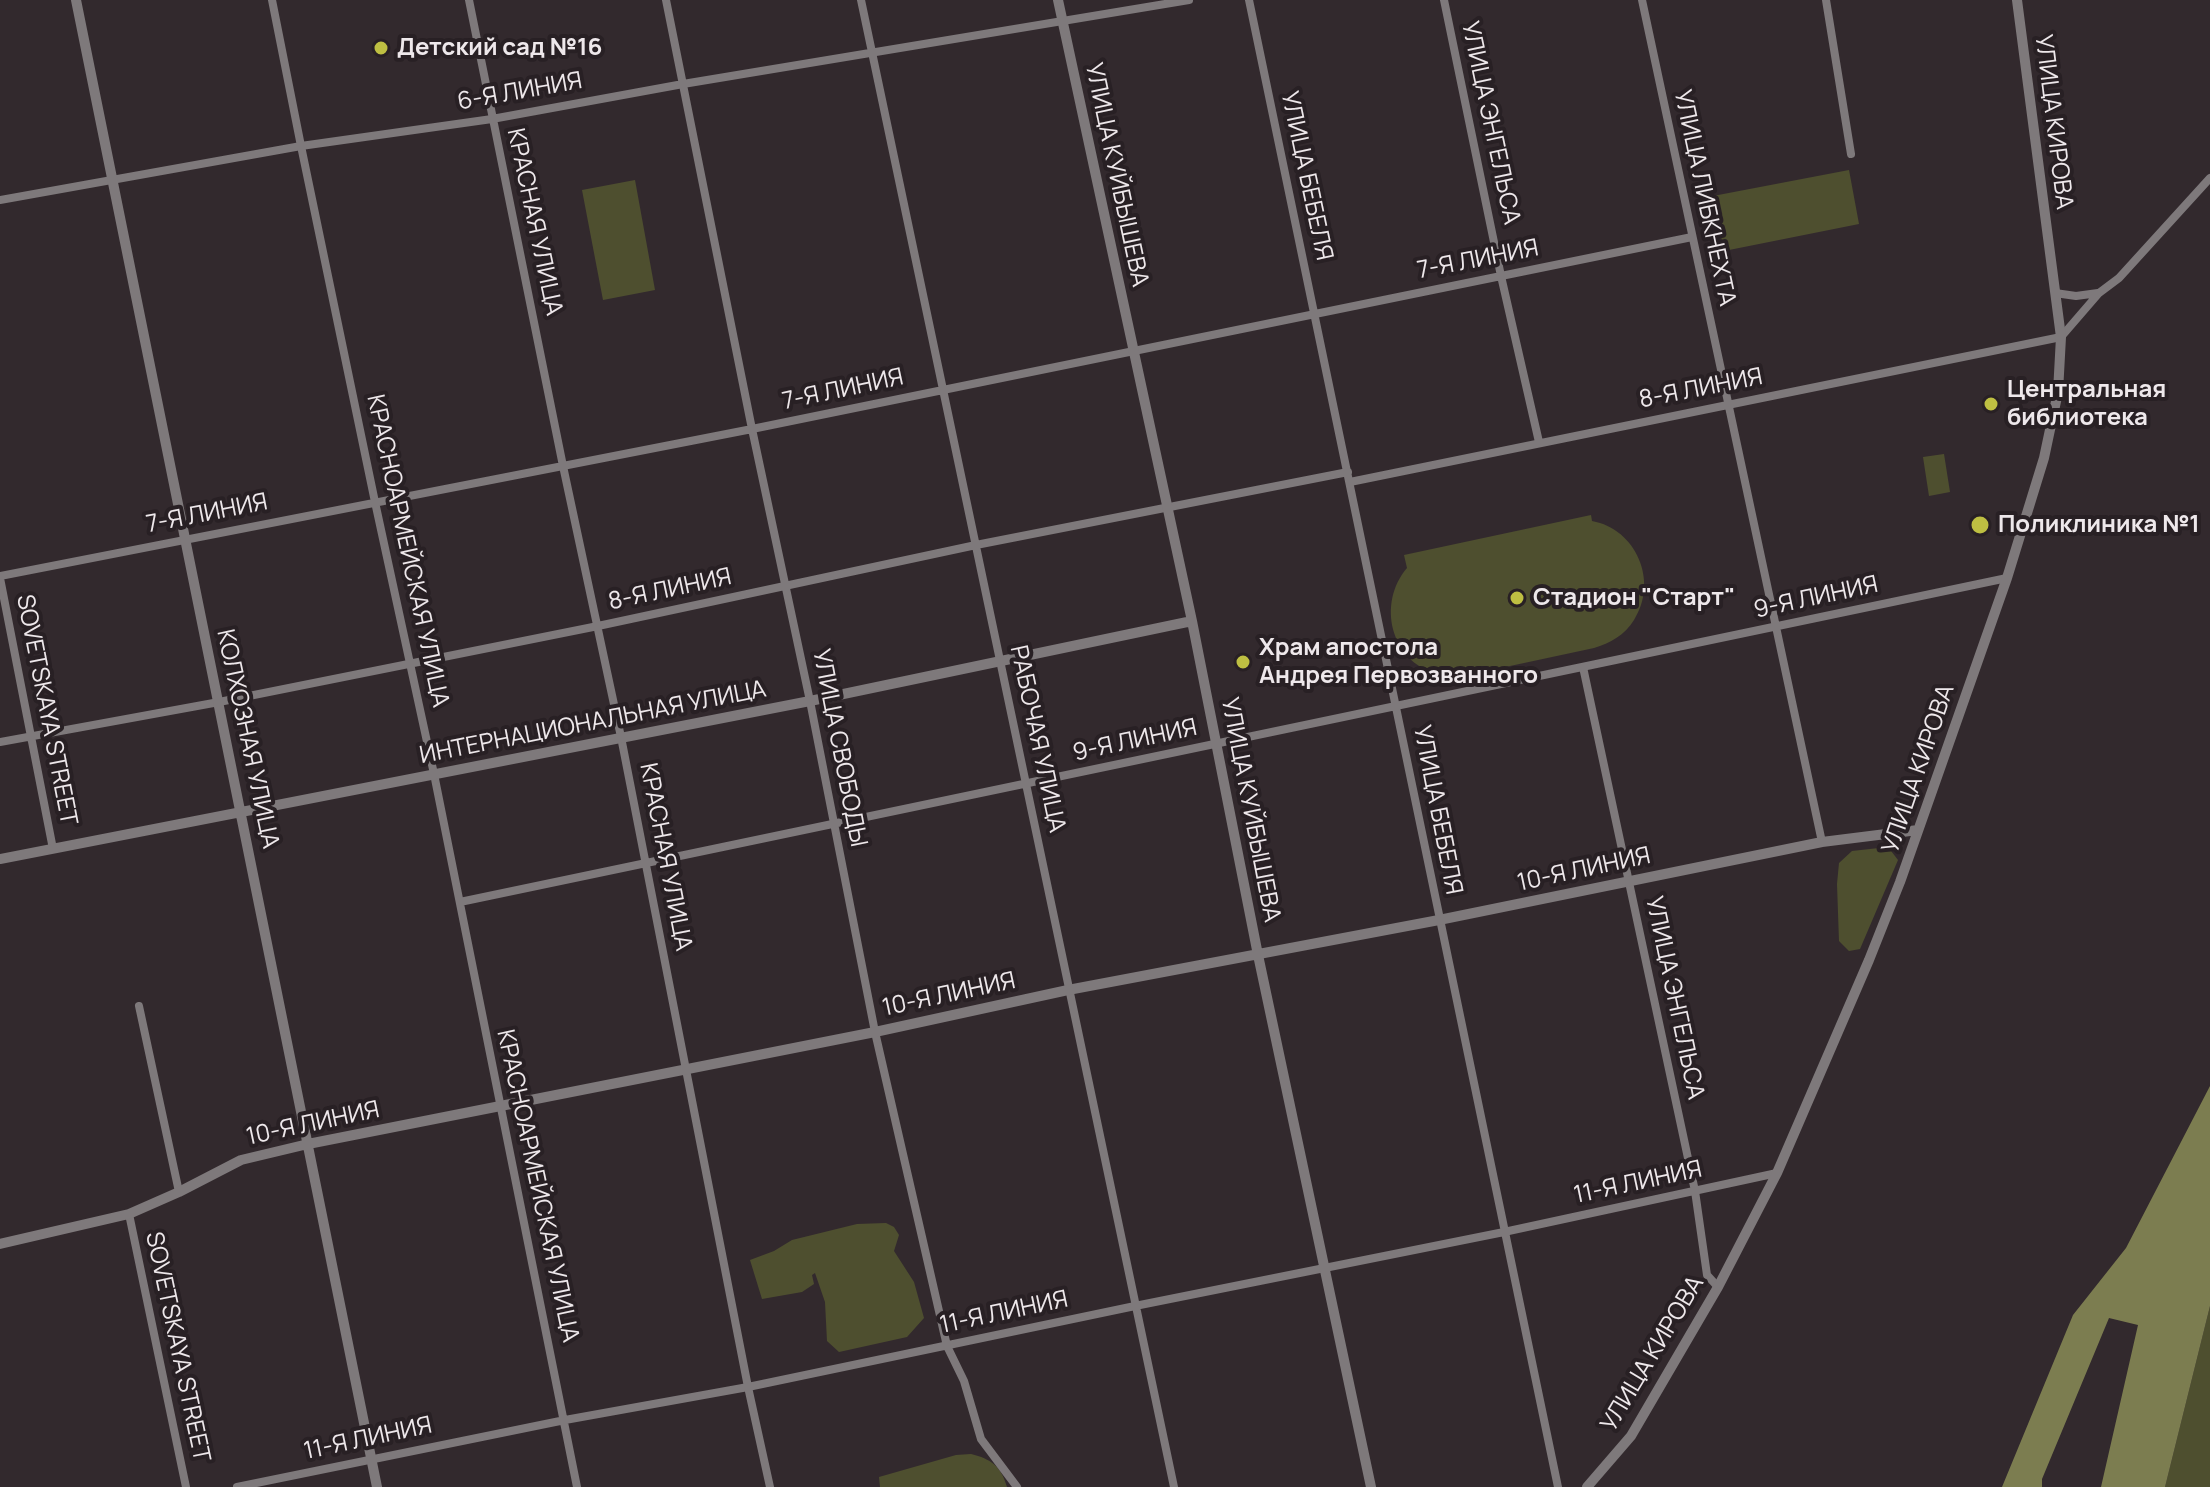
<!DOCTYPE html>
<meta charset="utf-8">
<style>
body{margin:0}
canvas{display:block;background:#32292d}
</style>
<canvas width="2210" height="1487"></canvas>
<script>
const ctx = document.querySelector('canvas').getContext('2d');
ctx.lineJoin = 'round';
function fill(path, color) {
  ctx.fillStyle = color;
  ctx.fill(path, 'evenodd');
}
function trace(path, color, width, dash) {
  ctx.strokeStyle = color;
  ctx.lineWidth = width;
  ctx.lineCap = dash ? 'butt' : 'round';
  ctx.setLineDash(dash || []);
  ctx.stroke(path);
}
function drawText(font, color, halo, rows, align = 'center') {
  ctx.font = font + ' Manrope,sans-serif';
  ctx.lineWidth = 8;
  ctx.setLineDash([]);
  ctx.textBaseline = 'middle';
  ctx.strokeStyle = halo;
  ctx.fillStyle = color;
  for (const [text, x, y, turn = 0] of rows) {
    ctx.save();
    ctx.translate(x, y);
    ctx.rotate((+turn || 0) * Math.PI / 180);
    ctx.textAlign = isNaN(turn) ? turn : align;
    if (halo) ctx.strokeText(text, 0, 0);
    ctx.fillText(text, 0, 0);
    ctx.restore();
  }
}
const green = new Path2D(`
 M1849 170 1859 224 1724 251 1713 196Z
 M635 180 655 290 603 300 582 190Z
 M1944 454 1950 492 1929 496 1923 457Z
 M1591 515 1592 521C1636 529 1659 581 1634 620 1625 635 1610 643 1594 648L1468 675C1458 676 1448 677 1437 674 1390 661 1377 603 1407 568L1404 555Z
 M1888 847 1898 860 1860 949 1849 951 1839 941 1837 884 1839 863 1852 851Z
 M886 1223 894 1227 899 1235 894 1251 914 1282 924 1318 907 1337 839 1352 827 1341 825 1302 815 1273 812 1275 814 1284 802 1292 762 1299 750 1260 774 1251 792 1240 857 1224Z
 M2210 1306V1487H2165Z
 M971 1454C991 1459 1001 1466 1007 1487H880L879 1477 956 1455Z`);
const water = new Path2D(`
 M2210 1086V1306L2165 1487H2101L2138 1325 2109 1318 2042 1479V1487H2002L2073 1315 2126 1248Z`);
const minor = new Path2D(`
 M272 0 301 146 375 502 434 774 577 1487
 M469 0 563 466 621 737 748 1387 770 1487
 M666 0 752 429 810 701 875 1032 947 1346 964 1381 981 1439 1017 1487
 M861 0 1174 1487
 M1249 0 1558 1487
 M1444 0 1501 276 1539 442
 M1642 0 1822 842
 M1826 0 1851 154
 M0 200 301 146 492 119 683 84 1189 0
 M2055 293 2076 296 2098 293
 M1350 482 2061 337 2099 293 2119 278 2210 178
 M0 576 752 429 1692 237
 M0 578 53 849
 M1583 667 1695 1191 1707 1275 1718 1287
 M0 742 219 702 598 626 976 545 1348 472
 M460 902 2007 578
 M139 1006 179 1192
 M129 1214 186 1487
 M237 1487 565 1420 748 1387 1135 1306 1504 1232 1777 1173`);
const tertiary = new Path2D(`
 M76 0 377 1487
 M1058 0 1192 621 1258 955 1371 1487
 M0 859 810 701 1192 621
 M0 1244 129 1214 179 1192 241 1160 308 1144 875 1032 1068 990 1439 920 1822 842 1918 830
 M1587 1487 1631 1436 1718 1287 1777 1173 1869 960 1900 882 2007 578 2044 458 2058 392 2061 337 2017 0`);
const markers = [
 [381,48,8,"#bebf42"],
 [1991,404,8,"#bebf42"],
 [1980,525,10,"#bebf42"],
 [1517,598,8,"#bebf42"],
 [1243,662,8,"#bebf42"]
];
const poiNames = [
 ["Детский сад №16",397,48],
 ["Центральная",2007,390],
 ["библиотека",2007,418],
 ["Поликлиника №1",1998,525],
 ["Стадион \"Старт\"",1533,598],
 ["Храм апостола",1259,648],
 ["Андрея Первозванного",1259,676]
];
const streetNames = [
 ["6-Я ЛИНИЯ",520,92,-10],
 ["УЛИЦА КИРОВА",2053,122,83],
 ["УЛИЦА ЭНГЕЛЬСА",1490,123,78],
 ["УЛИЦА КУЙБЫШЕВА",1116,175,78],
 ["УЛИЦА БЕБЕЛЯ",1306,176,78],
 ["УЛИЦА ЛИБКНЕХТА",1704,198,78],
 ["КРАСНАЯ УЛИЦА",534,222,78],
 ["7-Я ЛИНИЯ",1478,260,-11],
 ["8-Я ЛИНИЯ",1701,389,-11],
 ["7-Я ЛИНИЯ",843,390,-12],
 ["7-Я ЛИНИЯ",207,514,-11],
 ["КРАСНОАРМЕЙСКАЯ УЛИЦА",407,551,78],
 ["8-Я ЛИНИЯ",670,590,-12],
 ["9-Я ЛИНИЯ",1816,598,-12],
 ["SOVETSKAYA STREET",46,710,79],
 ["ИНТЕРНАЦИОНАЛЬНАЯ УЛИЦА",593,723,-11],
 ["КОЛХОЗНАЯ УЛИЦА",247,739,78],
 ["РАБОЧАЯ УЛИЦА",1037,739,78],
 ["9-Я ЛИНИЯ",1135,741,-12],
 ["УЛИЦА СВОБОДЫ",839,748,79],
 ["УЛИЦА КИРОВА",1919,769,-71],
 ["УЛИЦА КУЙБЫШЕВА",1250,810,79],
 ["УЛИЦА БЕБЕЛЯ",1437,810,79],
 ["КРАСНАЯ УЛИЦА",665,857,79],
 ["10-Я ЛИНИЯ",1584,870,-12],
 ["10-Я ЛИНИЯ",949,995,-12],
 ["УЛИЦА ЭНГЕЛЬСА",1674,998,78],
 ["10-Я ЛИНИЯ",313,1124,-12],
 ["11-Я ЛИНИЯ",1638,1183,-12],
 ["КРАСНОАРМЕЙСКАЯ УЛИЦА",537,1186,78],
 ["11-Я ЛИНИЯ",1004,1313,-12],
 ["SOVETSKAYA STREET",177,1347,78],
 ["УЛИЦА КИРОВА",1653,1354,-59],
 ["11-Я ЛИНИЯ",368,1439,-12]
];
fill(green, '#4e4f2f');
fill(water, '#7c7d50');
trace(minor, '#7e797b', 8);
trace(tertiary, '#7e797b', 10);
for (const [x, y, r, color] of markers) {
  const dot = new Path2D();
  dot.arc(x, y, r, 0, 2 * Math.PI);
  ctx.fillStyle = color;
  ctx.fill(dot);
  trace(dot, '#282024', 3);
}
drawText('bold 24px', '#eee8eb', '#282024', poiNames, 'left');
drawText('24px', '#eee8eb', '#282024', streetNames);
</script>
